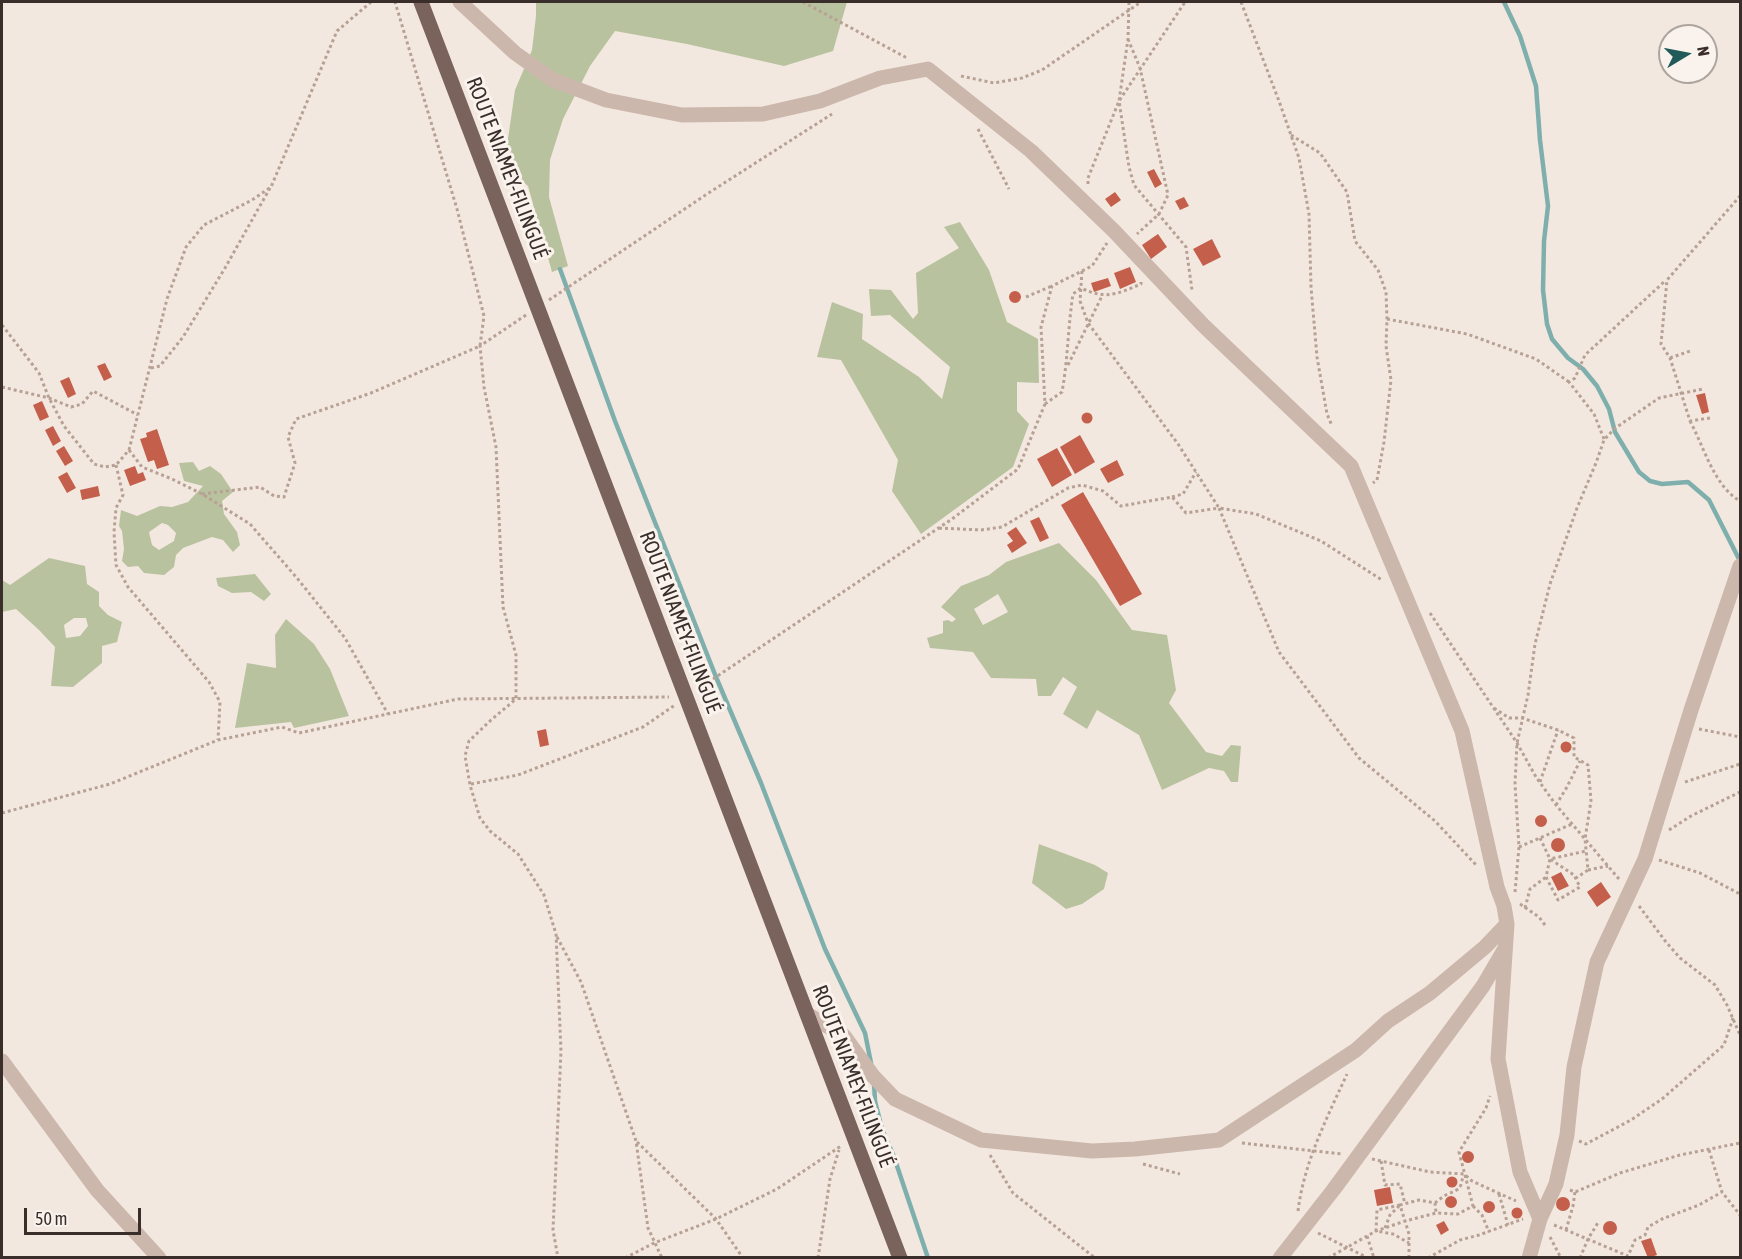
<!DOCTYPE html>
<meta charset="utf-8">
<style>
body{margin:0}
#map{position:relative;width:1742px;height:1259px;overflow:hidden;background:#f3e8df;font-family:"Asap Condensed",sans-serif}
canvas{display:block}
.frame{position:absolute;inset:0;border:3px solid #392e2a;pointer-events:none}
.north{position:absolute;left:1658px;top:24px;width:60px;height:60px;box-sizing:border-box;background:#faf2ec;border:2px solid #ada49e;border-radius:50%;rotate:80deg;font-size:16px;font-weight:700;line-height:24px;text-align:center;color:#392e2a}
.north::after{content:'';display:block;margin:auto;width:21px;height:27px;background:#205a59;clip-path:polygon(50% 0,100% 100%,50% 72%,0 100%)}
.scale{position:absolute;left:24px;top:1208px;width:117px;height:27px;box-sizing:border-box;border:3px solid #392e2a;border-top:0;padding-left:8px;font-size:18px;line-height:21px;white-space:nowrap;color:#392e2a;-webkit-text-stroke:4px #faf2ec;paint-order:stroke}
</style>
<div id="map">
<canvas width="1742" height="1259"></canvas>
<div class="frame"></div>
<div class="north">N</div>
<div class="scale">50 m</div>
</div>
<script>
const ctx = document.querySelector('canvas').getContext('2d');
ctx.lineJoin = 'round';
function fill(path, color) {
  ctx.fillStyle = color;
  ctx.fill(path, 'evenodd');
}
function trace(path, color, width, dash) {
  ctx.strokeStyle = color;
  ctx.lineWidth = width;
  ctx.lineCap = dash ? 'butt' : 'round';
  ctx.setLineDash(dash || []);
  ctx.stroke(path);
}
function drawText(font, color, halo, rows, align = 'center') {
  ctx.font = font + ' "Asap Condensed",sans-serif';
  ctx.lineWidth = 6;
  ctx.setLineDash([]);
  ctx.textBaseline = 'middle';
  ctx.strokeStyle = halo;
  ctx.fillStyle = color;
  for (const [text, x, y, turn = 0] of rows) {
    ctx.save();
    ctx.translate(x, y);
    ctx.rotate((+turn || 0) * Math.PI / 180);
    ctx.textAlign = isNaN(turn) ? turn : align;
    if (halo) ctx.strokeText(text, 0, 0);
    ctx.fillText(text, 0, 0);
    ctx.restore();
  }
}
const green = new Path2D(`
 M536 2H847L833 51 784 66 687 44 615 31 590 66 563 119 550 160 549 197 568 266 552 272 528 186 516 176 507 146 515 90 532 50 536 16Z
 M960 222 989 270 1007 322 1038 339 1039 383 1017 382V411L1029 424 1013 467 921 534 892 491 898 460 841 360 817 357 832 302 863 314 862 339 919 377 942 399 950 367 890 315 871 316 869 289 891 290 913 319 918 313 916 273 959 248 944 227Z
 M193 462 199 471 210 466 221 474 233 492 222 501 224 514 237 532 240 545 233 552 223 540 212 537 183 548 176 555 174 567 164 575 144 573 138 566 128 567 122 561 124 549 122 531 119 526 121 510 137 516 160 506 172 507 188 502 203 486 184 481 179 463ZM162 523 168 525 176 533 174 541 159 550 152 545 149 532Z
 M1059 543 1096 580 1132 630 1167 635 1176 690 1169 703 1206 752 1222 756 1231 745 1241 746 1238 782H1231L1224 771 1209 768 1162 790 1139 735 1097 710 1087 729 1063 714 1077 687 1063 677 1051 696H1038L1036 679 991 678 973 652 930 648 927 638 943 633V621L948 620 952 622 956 619 941 607 961 586 989 575 1006 562ZM998 594 1008 612 983 625 974 609Z
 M49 558 85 566 87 584 99 592V606L108 615 122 622 117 642 102 646V663L73 687 51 686 55 647 39 630 16 609 2 612V580L10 585ZM74 618H86L88 626 80 636 66 638 64 625Z
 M255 574 271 594 264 601 251 592 232 593 218 586 216 578Z
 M286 619 314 644 330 669 349 716 294 728 291 722 235 728 247 663 276 668 275 635Z
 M1039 844 1095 865 1108 873 1104 889 1082 904 1066 909 1032 883Z`);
const stream = new Path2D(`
 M1504 2 1520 36 1536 86 1540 140 1548 206 1544 241 1543 290 1547 324 1552 339 1568 358 1583 369 1597 386 1609 409 1615 432 1639 472 1650 481 1662 484 1688 482 1709 500 1740 561
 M560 269 615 421 716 677 761 783 825 949 865 1033 871 1063
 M874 1083 875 1101 882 1129 894 1157 928 1258`);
const building = new Path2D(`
 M1154 169 1162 184 1155 188 1147 172Z
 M1115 192 1121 200 1111 207 1105 199Z
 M1184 197 1189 206 1180 210 1175 201Z
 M1158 234 1167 247 1151 259 1142 245Z
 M1212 239 1221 257 1203 266 1193 249Z
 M1130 267 1136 282 1120 289 1114 273Z
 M1108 278 1111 286 1094 292 1091 283Z
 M1009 297a6 6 0 1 1 12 0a6 6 0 1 1-12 0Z
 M105 363 112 377 104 381 97 366Z
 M69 377 76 394 68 398 60 381Z
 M1705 393 1709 412 1702 414 1696 395Z
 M42 401 49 417 40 421 33 405Z
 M1081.5 418a5.5 5.5 0 1 1 11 0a5.5 5.5 0 1 1-11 0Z
 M53 426 61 441 53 446 45 430Z
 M157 429 169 465 157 469 154 460 148 462 140 439 147 437 146 433Z
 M1080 435 1095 462 1075 474 1060 447Z
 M64 446 73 461 65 466 56 451Z
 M1057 448 1072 475 1052 487 1037 459Z
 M1117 460 1124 475 1108 483 1100 469Z
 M135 466 138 474 143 472 146 480 130 486 124 470Z
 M67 472 76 488 67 493 58 477Z
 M98 486 100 496 82 500 80 490Z
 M1083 492 1142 594 1120 606 1061 505Z
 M1039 517 1049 538 1040 542 1030 521Z
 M1016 527 1027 543 1012 553 1007 545 1013 541 1007 533Z
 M546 729 549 745 540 747 537 731Z
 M1560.5 747a5.5 5.5 0 1 1 11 0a5.5 5.5 0 1 1-11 0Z
 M1535 821a6 6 0 1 1 12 0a6 6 0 1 1-12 0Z
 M1551 845a7 7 0 1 1 14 0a7 7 0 1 1-14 0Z
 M1561 872 1569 886 1558 891 1551 877Z
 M1601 882 1611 897 1597 907 1587 892Z
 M1462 1157a6 6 0 1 1 12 0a6 6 0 1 1-12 0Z
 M1446.5 1182a5.5 5.5 0 1 1 11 0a5.5 5.5 0 1 1-11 0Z
 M1390 1187 1393 1203 1377 1206 1374 1190Z
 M1445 1202a6 6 0 1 1 12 0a6 6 0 1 1-12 0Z
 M1556 1204a7 7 0 1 1 14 0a7 7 0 1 1-14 0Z
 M1483 1207a6 6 0 1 1 12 0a6 6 0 1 1-12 0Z
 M1511.5 1213a5.5 5.5 0 1 1 11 0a5.5 5.5 0 1 1-11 0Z
 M1444 1221 1449 1230 1441 1235 1436 1225Z
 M1603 1228a7 7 0 1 1 14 0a7 7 0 1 1-14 0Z
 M1651 1238 1657 1255 1648 1258 1641 1241Z`);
const path = new Path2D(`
 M803 2 907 58
 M1129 2 1128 39 1119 101 1129 167 1134 185 1186 247 1192 290
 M1241 2 1279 101 1299 158 1309 214 1311 287 1317 357 1327 414 1332 426
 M1128 39 1140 68 1168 195 1159 214 1137 234
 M961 76 994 83 1022 78 1042 70 1141 2
 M978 129 1009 189
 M1291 135 1320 153 1347 192 1355 241 1378 270 1386 292 1387 319 1386 346 1391 380 1384 442 1377 480 1373 483
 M1088 184V178L1119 101 1185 2
 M1082 271 1080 301 1088 323 1178 444 1219 508 1256 514 1321 541 1382 580
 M1026 297 1052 286
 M549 300 707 194 832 114
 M526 315 480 346 484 387 496 447 503 607 516 655V699L491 720 469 741 465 756 470 785 480 818 490 831 518 854 544 895 556 934 561 1051 553 1230 558 1258
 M1387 319 1467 334 1536 359 1569 382
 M2 325 39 373 49 398 64 426 94 464 105 467 116 465 129 450 167 299 186 247 204 225 252 200 271 187 337 31 371 2
 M1670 358 1690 351
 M1068 365 1102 296
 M151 368 160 366 183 337 225 268 270 188
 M2 387 49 398 71 407 82 404 93 391 138 415
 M1045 404 1062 392C1068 359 1068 326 1073 294L1081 288C1106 300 1117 294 1141 284V282
 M1710 418 1690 421 1670 358 1661 344 1667 280 1740 196
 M1690 421C1704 447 1714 486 1740 501
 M1604 439 1594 414 1569 382 1575 378 1585 355 1665 281
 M129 450 142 467 172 479 202 494 250 524 297 578 345 638 388 714
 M116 465 123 495 116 508 114 532 116 565 128 587 209 682 220 702 218 740
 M202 494 260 487 274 496 284 497 295 463 288 437 296 419 371 393 480 346 484 316 457 209 395 2
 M1172 497 1183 494 1196 472
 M939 528 981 530 1002 527 1068 488 1082 485 1103 491 1121 506 1172 497 1186 513 1219 508 1279 652 1359 758 1435 821 1477 866
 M1430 613 1517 743 1536 777 1556 805 1619 879
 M698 689 952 519 1018 469 1045 404 1041 327 1052 286 1092 266 1107 243
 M1494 708 1509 718H1522L1558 730 1574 738V757L1588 765 1591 801 1585 839 1588 870 1576 878
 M1699 729 1740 737
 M1540 782 1558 730
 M1685 782 1740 764
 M471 784 518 775 643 727 675 705
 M1556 805 1567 787 1580 761
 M2 813 110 784 218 740 282 727 299 733 458 699 669 697
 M1669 830 1691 816 1740 792
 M1540 838 1550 859 1574 875 1580 887 1558 900 1546 877 1550 859 1586 851
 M1519 847 1572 824
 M1659 860 1700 873 1740 894
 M1588 870 1608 866
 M1515 892 1519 847 1515 784 1517 743 1528 695 1535 644 1550 584 1577 508 1596 463 1604 440 1614 429 1659 398 1703 389
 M1520 904 1539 917 1545 925
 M1639 906 1666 942 1680 958 1715 985 1727 1005 1740 1035
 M1525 908 1530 889 1546 877
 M557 937 581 982 636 1141 648 1228 662 1258
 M1579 1141 1586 1144 1631 1120 1662 1099 1724 1045 1733 1018
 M637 1142 716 1219 743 1258
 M1242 1143 1342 1154
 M1709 1150 1722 1192 1740 1215
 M990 1155 1013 1193 1095 1258
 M1372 1159 1430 1172 1464 1174 1472 1181 1516 1201
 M1381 1161 1385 1185 1400 1184 1405 1204
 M1143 1164 1180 1174
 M1570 1190 1575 1192 1620 1173 1680 1155 1740 1143
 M1499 1194 1508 1225
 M1435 1203C1439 1200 1443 1196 1448 1194 1461 1188 1460 1190 1463 1176
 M1400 1205 1377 1210 1376 1231 1393 1234 1409 1243
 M1473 1206 1482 1215 1489 1232
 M1298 1211C1304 1162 1327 1118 1347 1074
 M1554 1225 1628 1256 1635 1240 1645 1235 1648 1227 1662 1219 1699 1205 1722 1192
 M1385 1228 1390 1215 1399 1206
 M1566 1230 1573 1206 1575 1192
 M1318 1233 1368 1258
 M1367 1236 1374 1258
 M1550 1237 1561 1258
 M625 1258 654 1243 716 1219 777 1189 841 1146
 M818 1258 830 1179 839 1150
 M1328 1258 1376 1231 1405 1221 1436 1213 1458 1214 1473 1206 1459 1152 1486 1108 1490 1096
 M1409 1258V1234L1400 1205 1419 1200 1435 1203 1436 1213
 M1428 1258 1460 1240 1479 1235 1523 1219
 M1580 1258 1588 1239 1599 1221`);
const minor = new Path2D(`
 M460 2 515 53 553 80 606 100 682 115 763 114 820 101 880 78 928 69 1031 151 1114 231 1203 325 1351 466 1462 731 1497 887 1504 906 1507 924 1498 1059 1520 1172 1540 1219 1529 1258
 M807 1014 844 1036 873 1076 895 1099 981 1140 1092 1151 1135 1149 1219 1140 1356 1050 1388 1021 1430 993 1485 947 1507 924
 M2 1061 97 1190 159 1258
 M1540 1219 1556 1184 1567 1135 1574 1067 1597 962 1645 859 1691 710 1740 566
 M1280 1258 1334 1189 1483 986 1504 950`);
const major = new Path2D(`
 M421 2 900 1258`);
const streetNames = [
 ["ROUTE NIAMEY-FILINGUÉ",507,168,69],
 ["ROUTE NIAMEY-FILINGUÉ",680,622,69],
 ["ROUTE NIAMEY-FILINGUÉ",853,1076,69]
];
fill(green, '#b9c29f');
trace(stream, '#7fafad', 4.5);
fill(building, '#c45f4c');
trace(path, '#b7a195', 3, [3, 3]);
trace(minor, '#cbb7ab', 15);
trace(major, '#7a635c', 15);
drawText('21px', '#392e2a', '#faf2ec', streetNames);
</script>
